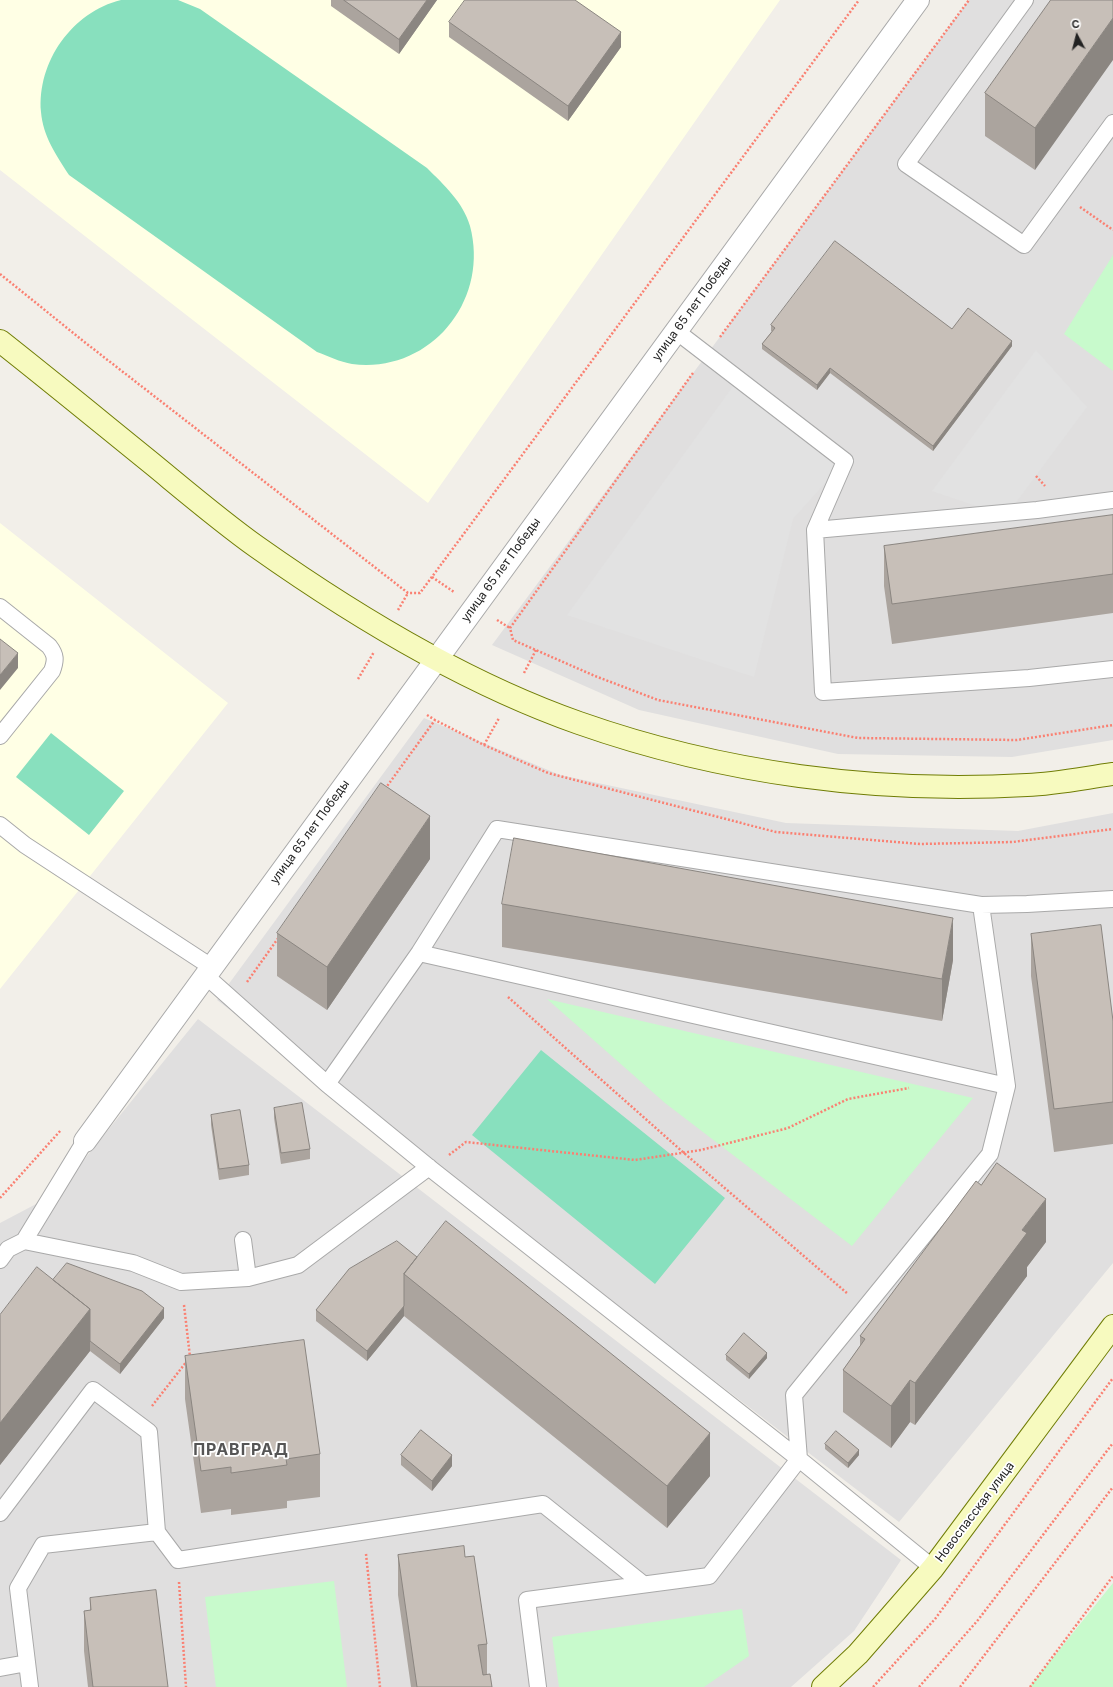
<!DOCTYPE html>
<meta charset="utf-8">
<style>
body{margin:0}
#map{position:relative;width:1113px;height:1687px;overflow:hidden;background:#f2efe9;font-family:Inter,sans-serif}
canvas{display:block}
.north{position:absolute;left:1057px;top:16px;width:40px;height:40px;-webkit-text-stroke:3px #fff;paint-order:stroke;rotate:353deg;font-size:11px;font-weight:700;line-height:16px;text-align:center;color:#222}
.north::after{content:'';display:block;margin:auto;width:14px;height:18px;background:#222;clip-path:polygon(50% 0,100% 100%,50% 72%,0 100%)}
</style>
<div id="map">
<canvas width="1113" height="1687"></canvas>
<div class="north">С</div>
</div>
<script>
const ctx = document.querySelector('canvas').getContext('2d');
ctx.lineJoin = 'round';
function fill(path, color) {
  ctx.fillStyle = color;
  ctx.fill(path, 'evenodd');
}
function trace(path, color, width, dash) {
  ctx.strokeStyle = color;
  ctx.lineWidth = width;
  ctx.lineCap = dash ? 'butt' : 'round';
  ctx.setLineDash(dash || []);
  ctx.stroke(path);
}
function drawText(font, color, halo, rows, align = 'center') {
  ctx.font = font + ' Inter,sans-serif';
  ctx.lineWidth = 3.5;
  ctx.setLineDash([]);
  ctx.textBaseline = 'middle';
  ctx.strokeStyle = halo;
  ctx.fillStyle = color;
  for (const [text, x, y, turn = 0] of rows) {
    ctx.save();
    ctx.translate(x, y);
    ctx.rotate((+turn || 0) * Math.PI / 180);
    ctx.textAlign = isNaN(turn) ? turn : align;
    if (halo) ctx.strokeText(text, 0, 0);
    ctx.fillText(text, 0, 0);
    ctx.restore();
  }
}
const residential = new Path2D(`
 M969 0H1113V740L1012 757 838 754 639 710 492 645Z
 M424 718 560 775 786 823 1018 831 1113 813V1263L899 1522 217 1000Z
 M198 1019 901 1560 854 1631 791 1687H0V1223L57 1193Z`);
const education = new Path2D(`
 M0 0H780L428 503 0 170Z
 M0 523 228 703 0 989Z`);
const park = new Path2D(`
 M1113 255V371L1064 334Z
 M547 999 973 1098 852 1246 665 1103Z
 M334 1581 347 1687H216L205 1597Z
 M1113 1583V1687H1029L1031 1685Z
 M742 1609 749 1656 704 1687H559L552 1637Z`);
const pitch = new Path2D(`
 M121 0H178L200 9 427 168C444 185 463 202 470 226 490 301 430 374 352 364 340 362 328 356 317 352L69 175C56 155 43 136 41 112 37 62 72 12 121 0Z
 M51 733 124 791 89 835 16 777Z
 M541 1050 725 1198 655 1284 472 1135Z`);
const parking = new Path2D(`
 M1036 350 1087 407 1006 516 932 491Z
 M739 378 845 461 793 519 754 677 567 615Z`);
const path = new Path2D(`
 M1080 207 1113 230
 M0 274 87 344 408 593H420L859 0
 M720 337 969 0
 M693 373 510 628 513 640 595 676 658 700 858 738 1017 740 1113 725
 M1036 476 1045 486
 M432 577 454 592
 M398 610 408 593
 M497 620 510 628
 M524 673 536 650
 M358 679 374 652
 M427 715 435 720
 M484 745 499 718
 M385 789 435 720 484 745 548 773 776 832 920 844 1013 842 1113 829
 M247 982 279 937
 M508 997 684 1153 848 1294
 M449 1155 466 1142 635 1160 701 1150 788 1128 848 1099 909 1088
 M0 1198 61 1130
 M184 1305 190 1357
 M152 1406 187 1361
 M366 1554 380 1687
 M179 1582 186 1687
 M873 1687 935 1619 1113 1378
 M919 1687 978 1620 1113 1443
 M960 1687 1113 1487
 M1030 1687 1113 1576`);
const lane = new Path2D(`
 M1025 0 906 164 1024 245 1113 123
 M676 331 845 461 815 530 1037 510 1113 500
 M815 530 823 692 1029 678 1113 669
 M0 607 49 646C56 655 56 660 52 671L0 736
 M0 825 25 845 213 968
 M419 953 1007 1086
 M207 977 327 1084 431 1169 799 1459 933 1568
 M327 1084 419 953 497 829 981 905 1027 904 1113 899
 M243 1240 248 1278
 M24 1241 85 1141
 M0 1260 8 1249 24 1241 133 1263 181 1282 248 1278 298 1265 429 1167
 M0 1513 93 1390 149 1432 157 1532 178 1560 543 1504 643 1584
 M0 1668 27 1663
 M30 1687 18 1588 43 1545 157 1532
 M538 1687 527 1600 709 1576 799 1459 794 1395 990 1154 1007 1086 981 905`);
const street = new Path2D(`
 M85 1141 918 0`);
const secondary = new Path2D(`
 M0 341C52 382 103 424 155 466 189 494 222 522 257 547 356 617 465 683 579 723 721 773 877 794 1027 785 1055 784 1084 778 1113 774
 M823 1687 858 1654 933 1568 1113 1326`);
const wall = new Path2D(`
 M331 0H437L399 54 331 6Z
 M1051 0 1035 170 985 136V93Z
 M449 22 621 47 568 121 449 37Z
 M771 325 952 329 1012 346 933 451 830 373 817 390 762 349V344L772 331H771Z
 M1113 515V613L892 644 884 586V546Z
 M430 859 327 1010 277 976V933Z
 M502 904 953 960 942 1021 502 947Z
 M1031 934 1113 1021V1144L1054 1152 1031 976Z
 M274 1108 310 1149V1159L281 1164 274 1118Z
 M211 1115 249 1165V1175L219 1180 211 1125Z
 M1046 1242 1027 1267V1276L915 1425 910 1422 891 1448 843 1412V1370L860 1346V1336Z
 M417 1257 710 1476 667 1528 404 1316 367 1361 316 1321V1310Z
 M53 1280 164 1318 120 1374 90 1351 0 1465V1315Z
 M726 1355 767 1358 749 1379 726 1360Z
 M185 1356 320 1454V1497L287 1501V1508L231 1515V1509L201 1513 185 1399Z
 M825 1444 859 1455 848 1468 825 1449Z
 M401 1455 452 1466 432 1491 401 1465Z
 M398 1555 465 1557 487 1644V1675L492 1687H411L398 1595Z
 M90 1598 168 1687H88L84 1651V1611H90Z`);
const shadedWall = new Path2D(`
 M427 0H437L399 54V39Z
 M1113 18V60L1035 170V128Z
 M621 32V47L568 121V106Z
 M1012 341V346L933 451V446Z
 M830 368V373L817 390V385Z
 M18 653V668L0 690V675Z
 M430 816V859L327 1010V967Z
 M953 918V960L942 1021V979Z
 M1046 1199V1242L1027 1267V1276L915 1425V1383L1022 1230Z
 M404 1306V1316L367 1361V1351Z
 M164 1308V1318L120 1374V1364Z
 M90 1309V1351L0 1465V1423Z
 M767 1353V1358L749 1379V1374Z
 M910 1380V1422L891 1448V1406Z
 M710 1433V1476L667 1528V1486Z
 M859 1450V1455L848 1468V1463Z
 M452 1455V1466L432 1491V1481Z`);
const building = new Path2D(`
 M344 0H427L399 39Z
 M465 0H575L621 32 568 106 449 22Z
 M1051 0H1113V18L1035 128 985 93Z
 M835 241 952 329 968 308 1012 341 933 446 830 368 817 385 762 344 775 328 771 325Z
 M1113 515V574L892 604 884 546Z
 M0 639 18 653 0 675Z
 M381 783 430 816 327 967 277 933Z
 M514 838 953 918 942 979 502 904Z
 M1101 925 1113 1021V1102L1054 1109 1031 934Z
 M302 1103 310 1149 281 1153 274 1108Z
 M240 1110 249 1165 219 1169 211 1115Z
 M997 1163 1046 1199 1022 1230 1027 1233 915 1383 910 1380 891 1406 843 1370 865 1339 860 1336 976 1181 981 1185Z
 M446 1221 710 1433 667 1486 404 1274Z
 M397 1241 417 1257 404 1274V1306L367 1351 316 1310 349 1269Z
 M67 1263 142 1291 164 1308 120 1364 90 1341V1309L53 1280Z
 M37 1267 90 1309 0 1423V1315Z
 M744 1333 767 1353 749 1374 726 1355Z
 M304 1340 320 1454 286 1459 287 1465 231 1473V1467L201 1471 185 1356Z
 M421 1430 452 1455 432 1481 401 1455Z
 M836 1431 859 1450 848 1463 825 1444Z
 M464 1546 465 1557 474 1556 487 1644 478 1645 483 1675 490 1674 492 1687H417L398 1555Z
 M156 1590 168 1687H93L84 1611 91 1610 90 1598Z`);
const streetNames = [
 ["улица 65 лет Победы",692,309,-54],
 ["улица 65 лет Победы",501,570,-54],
 ["улица 65 лет Победы",310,832,-54],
 ["Новоспасская улица",975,1512,-53]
];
const districtNames = [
 ["ПРАВГРАД",241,1450]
];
fill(residential, '#e0dfdf');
fill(education, '#ffffe5');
fill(park, '#c8facc');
fill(pitch, '#88e0be');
fill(parking, '#e2e2e2');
trace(lane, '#a9a9a9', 18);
trace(street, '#a9a9a9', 24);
trace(secondary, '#707d05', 24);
trace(path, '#fa8072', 2.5, [2, 2]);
trace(lane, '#fff', 16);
trace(street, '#fff', 22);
trace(secondary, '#f7fabf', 22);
fill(wall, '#aba49e');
fill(shadedWall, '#8b8681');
fill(building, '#c7bfb8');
trace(building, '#8b8681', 1);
drawText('12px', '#222', '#fff', streetNames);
ctx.letterSpacing = '1px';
drawText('bold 16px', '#555', '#fff', districtNames);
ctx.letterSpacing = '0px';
</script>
